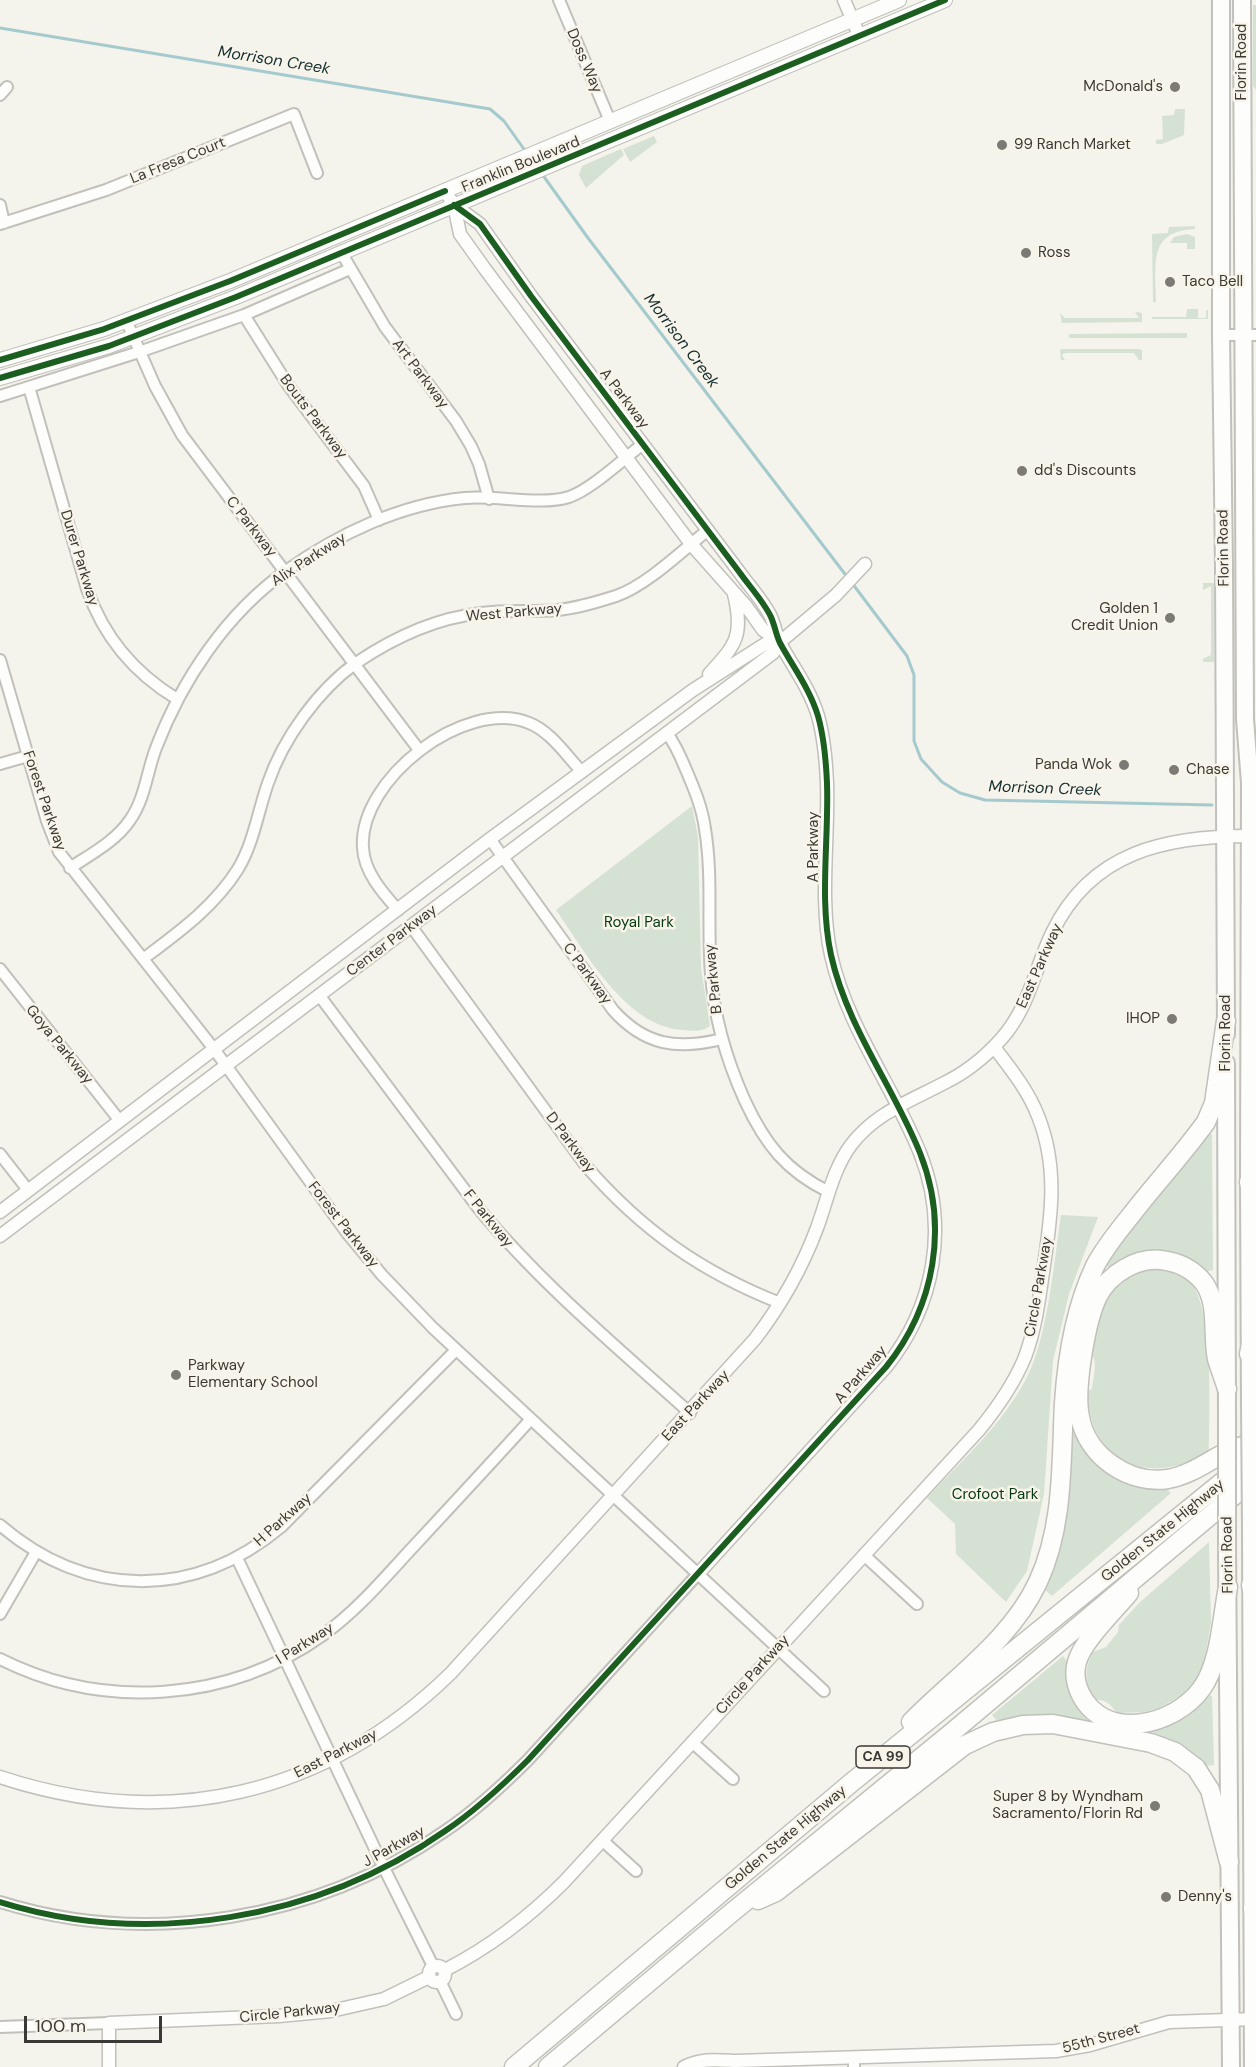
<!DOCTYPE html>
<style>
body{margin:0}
#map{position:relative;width:1256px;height:2067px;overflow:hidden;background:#f4f3ec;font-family:"DM Sans",sans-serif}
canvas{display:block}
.scale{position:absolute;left:24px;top:2016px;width:138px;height:27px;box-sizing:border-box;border:3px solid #3b3935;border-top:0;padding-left:8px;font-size:18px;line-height:21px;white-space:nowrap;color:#3b3935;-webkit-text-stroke:4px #f8f4e9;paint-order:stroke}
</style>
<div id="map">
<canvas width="1256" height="2067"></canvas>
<div class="scale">100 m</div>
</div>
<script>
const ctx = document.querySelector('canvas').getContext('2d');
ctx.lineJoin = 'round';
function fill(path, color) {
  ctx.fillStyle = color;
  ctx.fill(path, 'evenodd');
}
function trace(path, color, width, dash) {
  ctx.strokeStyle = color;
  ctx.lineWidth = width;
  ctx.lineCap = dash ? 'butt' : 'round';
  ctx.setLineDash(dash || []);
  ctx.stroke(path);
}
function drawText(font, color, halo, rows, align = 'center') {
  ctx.font = font + ' "DM Sans",sans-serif';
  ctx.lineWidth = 5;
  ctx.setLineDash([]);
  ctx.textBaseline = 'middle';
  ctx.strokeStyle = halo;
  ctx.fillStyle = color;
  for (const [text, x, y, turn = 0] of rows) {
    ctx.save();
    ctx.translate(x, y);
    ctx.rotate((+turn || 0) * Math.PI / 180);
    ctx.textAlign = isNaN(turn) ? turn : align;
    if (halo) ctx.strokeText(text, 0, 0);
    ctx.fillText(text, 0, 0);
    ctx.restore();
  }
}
const green = new Path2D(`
 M1253 5H1256V90L1253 86Z
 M1175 109H1185L1184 135 1162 144H1156V140L1163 139 1162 116 1174 115Z
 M654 136 657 142 630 162 623 149Z
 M621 149 624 155 586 188 579 175 582 166Z
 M1195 226V229C1147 231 1156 265 1156 302H1153L1152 234 1168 233 1169 227Z
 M1187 234 1195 237V249H1187V243H1170L1174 237Z
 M1187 309H1198V318H1206V310H1208V319H1152V317H1186Z
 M1135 312 1142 313V322L1062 323 1060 313 1065 318H1139Z
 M1187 333V338H1069V334Z
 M1062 349H1139L1142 350V360H1139L1134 353H1065L1062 355 1065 360H1061L1060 350Z
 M1203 583H1214V662H1203V659L1211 655V586L1203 590Z
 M692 806 698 837 701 968 710 1026C702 1032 691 1031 683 1030 626 1027 586 953 556 910Z
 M1204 1134H1212L1213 1270 1202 1273 1191 1263 1112 1269 1105 1265 1115 1249Z
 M1061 1215 1098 1217 1069 1294 1053 1361 1044 1494 1027 1571 1006 1602 956 1554 955 1524 927 1498C962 1460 1003 1424 1027 1377 1048 1335 1054 1262 1061 1215Z
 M1160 1267C1170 1270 1182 1273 1189 1280 1215 1309 1209 1413 1209 1452 1174 1474 1124 1478 1099 1437 1091 1423 1089 1408 1087 1393L1092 1388C1093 1380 1095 1372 1095 1365 1095 1360 1092 1356 1092 1352 1092 1328 1107 1287 1129 1275 1139 1269 1149 1268 1160 1267Z
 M1071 1434H1077C1103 1469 1118 1492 1166 1488L1171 1493 1052 1596 1044 1589 1060 1549 1064 1529Z
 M1209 1542 1211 1622 1204 1664 1199 1678 1184 1694 1159 1708 1145 1712 1117 1713C1111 1705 1106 1699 1096 1700 1084 1685 1084 1668 1093 1652L1106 1647 1118 1632 1119 1625 1139 1603Z
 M1063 1656 1070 1665 1090 1715 1085 1723 1000 1724 992 1715Z
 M1204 1694 1212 1696 1214 1765 1205 1766C1191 1749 1174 1741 1153 1735V1728Z`);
const stream = new Path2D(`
 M0 28 490 109 504 121 526 152
 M542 174 588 238 848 578
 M852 583 907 656 914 675V741L921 759 942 782 960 793 985 800 1212 805`);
const minor = new Path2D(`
 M559 0 610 121
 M0 95 7 87
 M0 205 4 223
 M0 224 106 190 294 114 317 173
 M341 252 385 327 456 421 471 446 479 464 489 499
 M244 315 288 385 364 486 379 520
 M126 320 155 386 182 435 419 750
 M1221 335H1256
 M29 387 87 589C104 638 134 673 177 699
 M0 396 139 352 244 315 350 269
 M0 660 47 821 59 852 214 1049 347 1233 382 1275 433 1328 824 1691
 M667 733C674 743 679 753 684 765 693 786 702 806 705 829 713 877 707 926 711 974 714 1018 727 1061 745 1101 765 1144 786 1171 829 1192
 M0 764 28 756
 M490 839 613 1010C645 1046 678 1050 722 1039
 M70 868C91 854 116 841 130 820 145 799 147 771 156 748 182 680 226 614 286 571 338 534 401 504 465 498 496 495 540 506 569 497 592 489 623 459 643 444
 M398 910C383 893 364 872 363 848 358 780 465 697 529 723 550 731 566 755 582 772
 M411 926 586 1166C642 1230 701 1272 780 1303
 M143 959C179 932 214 907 238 869 254 842 258 811 268 783 283 739 318 690 356 663 393 638 436 618 481 613 507 610 533 612 558 610 578 608 597 602 616 596 646 586 683 550 708 530
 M0 969 120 1121
 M319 995 479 1209C542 1285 617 1347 690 1413
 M0 1154 28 1190
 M0 1525C86 1599 194 1600 281 1527L456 1350
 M864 1555 917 1604
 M237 1558 384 1868 433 1966
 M0 1614 36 1552
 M0 1659C103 1711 229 1702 323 1635 358 1610 385 1577 414 1546 453 1504 492 1462 531 1419
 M692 1742 733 1779
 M602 1840 636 1871
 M0 1902C148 1948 317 1920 445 1831 475 1811 502 1786 528 1760L697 1575
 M440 1981 456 2014
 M0 2027 109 2023
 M854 2058V2067`);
const tertiary = new Path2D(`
 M844 0 859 35
 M445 191 454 205 460 234 485 269 691 544 746 606 763 630 779 641
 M454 205 480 224 531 296 740 573C750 587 764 602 771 617 775 626 776 635 780 643 793 667 810 689 818 716 824 737 826 761 827 783 829 839 819 900 831 955 847 1027 893 1086 920 1153 949 1226 935 1306 886 1367L697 1575
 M709 674C736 645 744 635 734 594
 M0 1212 490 839 693 690 765 644 780 642
 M0 1236C257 1041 515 847 773 653L780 642 836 595 865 564
 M0 1777C167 1832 325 1796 451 1673L755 1339C781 1305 802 1268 817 1228 827 1201 833 1169 851 1145 876 1112 913 1100 948 1081 970 1070 992 1051 1007 1032 1030 1002 1036 966 1052 933 1091 851 1167 836 1250 836
 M429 1974a8 8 0 1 1 16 0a8 8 0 1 1-16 0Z
 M445 1970C490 1947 528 1918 564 1882L979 1430C997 1408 1014 1384 1025 1357 1035 1330 1039 1301 1043 1272 1051 1219 1059 1168 1038 1116 1028 1090 1010 1068 994 1047
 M109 2067V2023L279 2016 331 2011 384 1999 429 1977
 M684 2067C701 2058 717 2060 736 2061L1056 2051 1090 2045 1169 2022 1256 2019`);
const secondary = new Path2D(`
 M0 360 104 329 230 281 899 0
 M0 378 109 346 236 297 945 0`);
const primary = new Path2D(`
 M1221 0V335L1224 568 1226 1034
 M1242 0 1245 719 1250 783 1249 1182 1250 1404
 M1226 1063 1227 1422
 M1251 1528 1253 2067
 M1227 1547 1231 2067`);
const motorway = new Path2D(`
 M1249 1182 1252 1196 1256 1201
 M1249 1354 1256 1322
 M1227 1389C1224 1379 1220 1369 1217 1359 1212 1335 1219 1304 1204 1283 1193 1269 1179 1262 1161 1260 1137 1257 1109 1274 1098 1296 1086 1320 1074 1390 1080 1417 1087 1456 1129 1485 1168 1479 1190 1475 1207 1462 1226 1452 1235 1448 1246 1445 1256 1442
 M1251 1585 1256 1609
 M1129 1593C1114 1611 1082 1642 1077 1662 1074 1672 1076 1684 1080 1693 1104 1743 1175 1726 1202 1688 1220 1663 1222 1617 1228 1587
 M911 1722C954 1678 1011 1640 1038 1582 1064 1526 1061 1463 1064 1403 1067 1357 1075 1308 1095 1266 1105 1247 1119 1230 1132 1214 1156 1183 1183 1154 1206 1122L1214 1103 1226 1021
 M758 1900 776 1892 965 1745 993 1732 1023 1725 1053 1724 1151 1743 1175 1752 1196 1768 1210 1790 1229 1862
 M1253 1909 1256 1897
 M514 2067 851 1783 1237 1470 1256 1453
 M548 2067 730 1914 950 1734 1256 1477`);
const primaryBridge = new Path2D(`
 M1250 1404 1251 1528
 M1227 1422V1547`);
const cycleway = new Path2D(`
 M0 360 104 329 230 281 445 191
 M0 378 109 346 236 297 945 0
 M0 1902C148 1948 317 1920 445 1831 475 1811 502 1786 528 1760L886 1367C935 1306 949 1226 920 1153 893 1086 847 1027 831 955 819 900 829 839 827 783 826 761 824 737 818 716 810 689 793 667 780 643 776 635 775 626 771 617 764 602 750 587 740 573L531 296 480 224 454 205`);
const markers = [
 [1175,87,6,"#7c7a75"],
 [1002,145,6,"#7c7a75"],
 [1026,253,6,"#7c7a75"],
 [1170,282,6,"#7c7a75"],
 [1022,471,6,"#7c7a75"],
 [1170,618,6,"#7c7a75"],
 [1124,765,6,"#7c7a75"],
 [1174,770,6,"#7c7a75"],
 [1172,1019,6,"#7c7a75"],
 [176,1375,6,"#7c7a75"],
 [1155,1806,6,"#7c7a75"],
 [1166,1897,6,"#7c7a75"]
];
const shields = [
 [883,1757,54]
];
const shieldNames = [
 ["CA 99",883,1757]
];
const streetNames = [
 ["Doss Way",584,61,67],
 ["Florin Road",1242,62,-90],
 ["La Fresa Court",178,161,-22],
 ["Franklin Boulevard",521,165,-22],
 ["Art Parkway",420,374,53],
 ["A Parkway",624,399,53],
 ["Bouts Parkway",313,417,53],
 ["C Parkway",251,527,52],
 ["Florin Road",1224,548,-91],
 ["Durer Parkway",79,558,73],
 ["Alix Parkway",309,560,-33],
 ["West Parkway",514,613,-5],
 ["Forest Parkway",44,801,71],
 ["A Parkway",814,847,-90],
 ["Center Parkway",392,941,-37],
 ["East Parkway",1040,966,-66],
 ["C Parkway",587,974,54],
 ["B Parkway",714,979,-96],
 ["Florin Road",1226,1033,-90],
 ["Goya Parkway",59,1045,51],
 ["D Parkway",570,1143,53],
 ["F Parkway",488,1219,51],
 ["Forest Parkway",343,1225,52],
 ["Circle Parkway",1039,1287,-80],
 ["A Parkway",861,1375,-49],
 ["East Parkway",696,1406,-47],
 ["H Parkway",283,1520,-42],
 ["Golden State Highway",1163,1531,-39],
 ["Florin Road",1228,1555,-91],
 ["I Parkway",305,1644,-32],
 ["Circle Parkway",753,1675,-48],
 ["East Parkway",336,1754,-27],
 ["Golden State Highway",786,1838,-40],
 ["J Parkway",394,1847,-29],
 ["Circle Parkway",290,2013,-6],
 ["55th Street",1101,2039,-15]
];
const poiNames = [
 ["McDonald's",1163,87,"right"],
 ["99 Ranch Market",1014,145],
 ["Ross",1038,253],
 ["Taco Bell",1182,282],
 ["dd's Discounts",1034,471],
 ["Golden 1",1158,609,"right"],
 ["Credit Union",1158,626,"right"],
 ["Panda Wok",1112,765,"right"],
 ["Chase",1186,770],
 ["IHOP",1160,1019,"right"],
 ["Parkway",188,1366],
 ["Elementary School",188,1383],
 ["Super 8 by Wyndham",1143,1797,"right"],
 ["Sacramento/Florin Rd",1143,1814,"right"],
 ["Denny's",1178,1897]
];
const parkNames = [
 ["Royal Park",639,923],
 ["Crofoot Park",995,1495]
];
const waterNames = [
 ["Morrison Creek",274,61,9],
 ["Morrison Creek",681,341,53],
 ["Morrison Creek",1045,789,2]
];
fill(green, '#d5e1d2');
trace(stream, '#a5cacd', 3);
trace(minor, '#c1c0bb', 14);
trace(tertiary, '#c1c0bb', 15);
trace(secondary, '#c1c0bb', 16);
trace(primary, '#c1c0bb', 20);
trace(motorway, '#c1c0bb', 21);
trace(minor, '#fdfdfc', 10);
trace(tertiary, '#fdfdfc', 12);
trace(secondary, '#fdfdfc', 14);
trace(primary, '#fdfdfc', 16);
trace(motorway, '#fdfdfc', 18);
trace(primaryBridge, '#c1c0bb', 20, []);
trace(primaryBridge, '#fdfdfc', 16);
trace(cycleway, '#1b5e20', 6);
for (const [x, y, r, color] of markers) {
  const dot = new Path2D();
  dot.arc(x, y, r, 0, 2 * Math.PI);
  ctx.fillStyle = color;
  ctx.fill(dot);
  trace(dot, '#f8f4e9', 2);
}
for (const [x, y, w] of shields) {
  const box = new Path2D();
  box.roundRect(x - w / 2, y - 11, w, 22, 4.5);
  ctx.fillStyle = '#f8f4e9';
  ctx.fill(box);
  trace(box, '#3b3935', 1.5);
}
drawText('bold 14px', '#3b3935', null, shieldNames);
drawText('15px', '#3b3935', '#f8f4e9', streetNames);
drawText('15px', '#3b3935', '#f8f4e9', poiNames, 'left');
drawText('15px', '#033910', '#f8f4e9', parkNames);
drawText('italic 16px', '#132f33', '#f8f4e9', waterNames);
</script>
